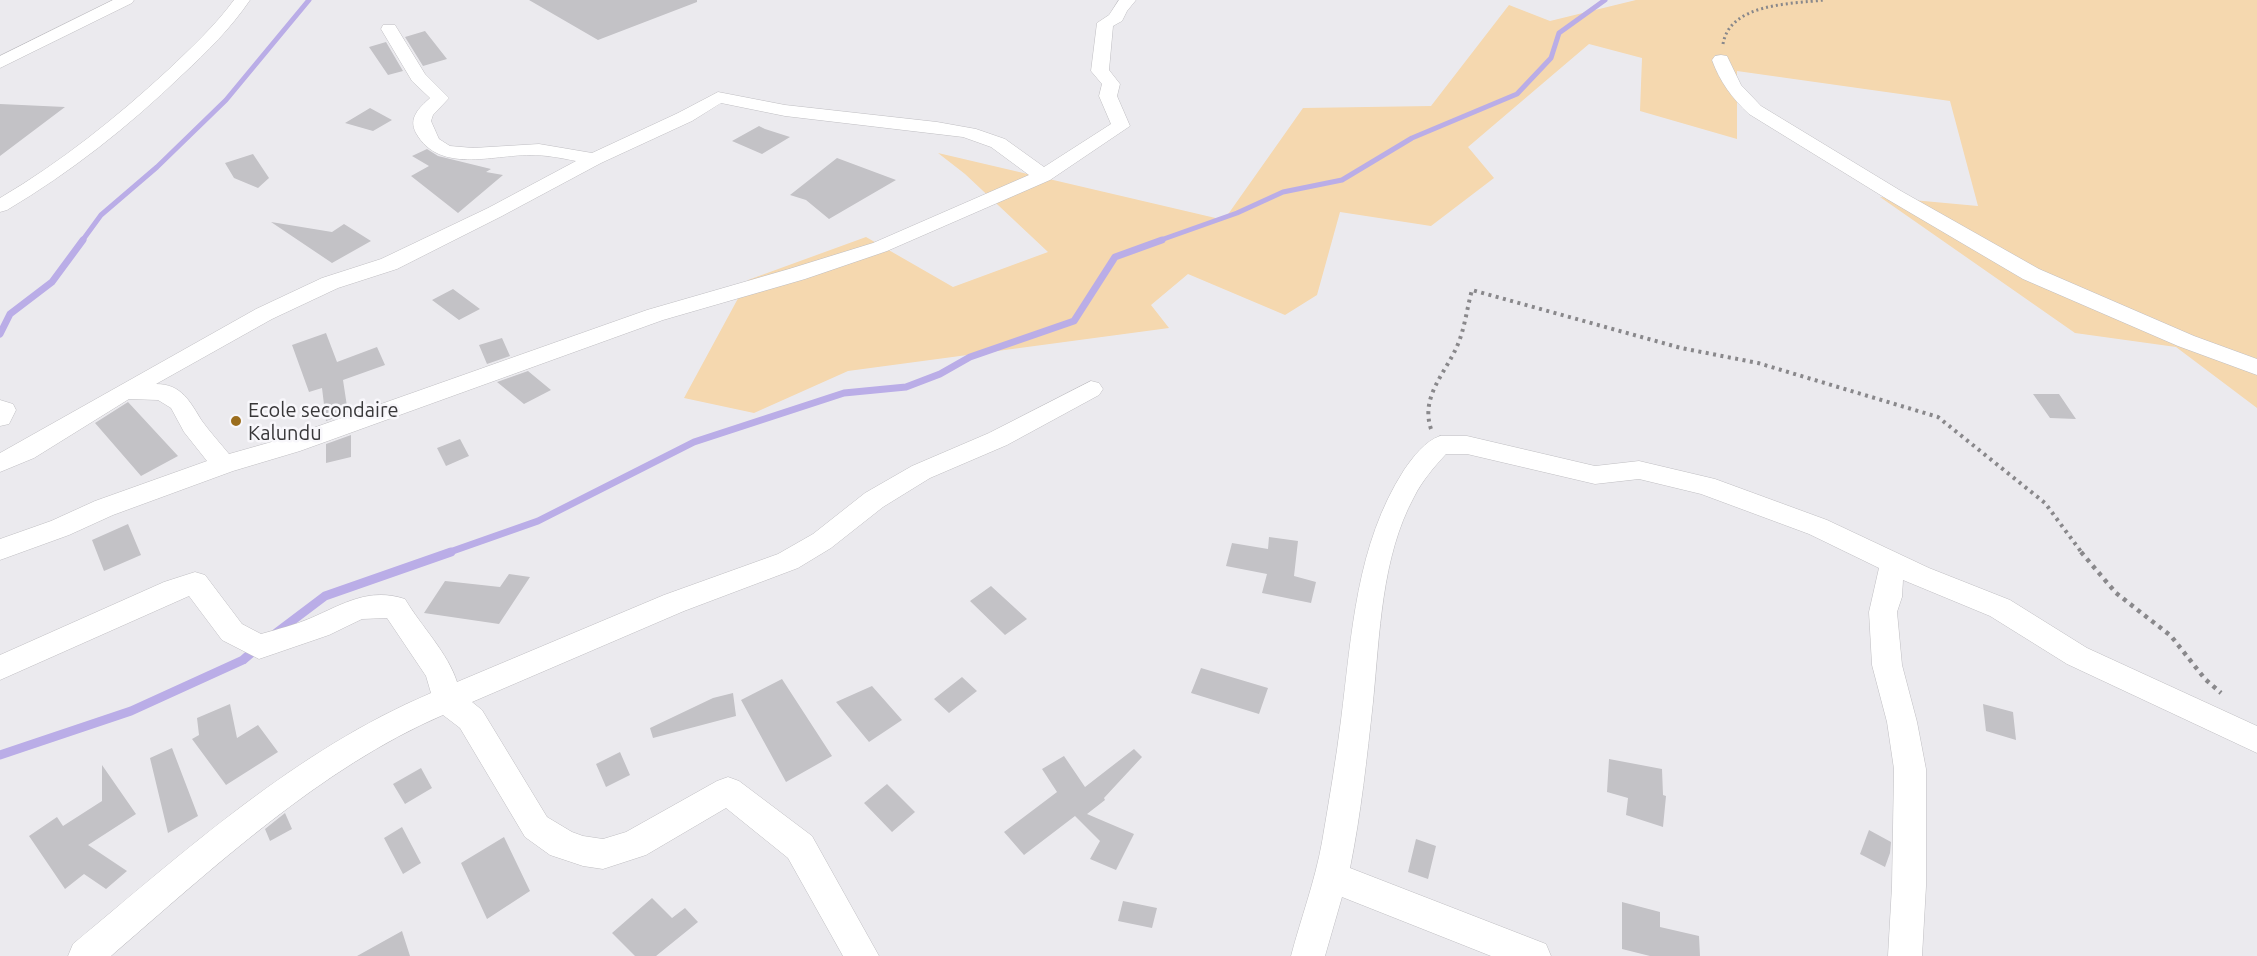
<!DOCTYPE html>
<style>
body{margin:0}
canvas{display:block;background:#ebeaee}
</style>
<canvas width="2257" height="956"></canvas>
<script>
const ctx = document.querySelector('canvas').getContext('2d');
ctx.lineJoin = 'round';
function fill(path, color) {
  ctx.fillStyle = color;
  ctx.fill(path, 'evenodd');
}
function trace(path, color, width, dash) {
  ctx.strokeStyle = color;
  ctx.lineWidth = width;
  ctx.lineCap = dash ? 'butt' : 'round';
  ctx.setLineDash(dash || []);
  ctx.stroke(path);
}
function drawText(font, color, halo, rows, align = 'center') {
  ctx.font = font + ' Ubuntu,sans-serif';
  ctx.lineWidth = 5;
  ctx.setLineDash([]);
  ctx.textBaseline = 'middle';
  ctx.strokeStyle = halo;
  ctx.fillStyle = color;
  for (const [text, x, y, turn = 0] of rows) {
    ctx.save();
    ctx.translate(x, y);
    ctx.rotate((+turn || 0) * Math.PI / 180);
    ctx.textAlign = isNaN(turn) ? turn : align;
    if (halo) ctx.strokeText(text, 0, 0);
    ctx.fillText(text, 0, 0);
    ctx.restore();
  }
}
const green = new Path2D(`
 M1636 0H2257V408L2176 347 2075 333 1880 197 1978 206 1950 101 1737 71V139L1640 111 1642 58 1589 44 1468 147 1494 178 1431 226 1340 212 1317 295 1285 315 1188 274 1151 305 1169 328 848 371 754 413 684 398 748 280 866 237 953 287 1048 252 965 174 938 153 1224 220 1303 108 1431 106 1509 5 1550 21Z`);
const streamFar2 = new Path2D(`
 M82 241 101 215 157 167 226 100 309 0
 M1158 241 1237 213 1283 192 1342 180 1412 138 1517 94 1551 58 1559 33 1605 0`);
const streamFar1 = new Path2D(`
 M0 334 10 314 52 282 83 240
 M447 553 538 521 694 442 844 393 906 387 940 374 970 357 1074 321 1115 257 1162 240`);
const stream = new Path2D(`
 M276 633 325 596 451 552
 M0 755 131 711 243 660 257 648`);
const building = new Path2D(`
 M529 0H697V2L598 40Z
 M425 31 447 59 423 66 405 37Z
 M386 42 403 71 388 75 369 47Z
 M0 104 65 107 0 156Z
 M370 108 392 120 373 131 345 123Z
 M759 126 765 129 790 137 762 154 732 141Z
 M427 149 438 156 491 169 486 172 503 175 458 213 411 176 429 166 412 156Z
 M253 154 269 178 258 188 234 178 225 163Z
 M837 158 896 180 829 219 806 200 790 195Z
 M271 222 332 232 344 224 371 241 332 263Z
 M453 289 480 309 459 320 432 300Z
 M326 333 337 362 377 347 385 365 343 380 348 413 326 421 322 388 309 392 292 345Z
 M502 338 510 356 487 364 479 345Z
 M528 371 551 390 524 404 497 382Z
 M2033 394H2059L2076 419 2050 418Z
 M128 402 178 456 141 476 95 423Z
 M351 435V457L326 463V444Z
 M460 439 469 456 446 466 437 448Z
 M128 524 141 555 104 571 92 540Z
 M1269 537 1298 541 1294 576 1316 582 1311 603 1262 593 1267 574 1226 566 1232 543 1268 549Z
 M509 574 530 577 499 624 424 613 445 581 500 587Z
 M991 586 1027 619 1005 635 970 601Z
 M1201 668 1268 688 1259 714 1191 693Z
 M962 677 977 691 949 713 934 699Z
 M782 679 832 756 786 782 741 700Z
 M872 686 902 720 869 742 836 702Z
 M733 693 736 716 653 738 650 728 713 698Z
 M230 704 237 738 258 725 278 752 226 785 192 739 199 735 197 718Z
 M1983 704 2013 712 2016 740 1986 731Z
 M172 748 198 816 168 833 150 758Z
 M1134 749 1142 757 1104 798 1105 800 1087 814 1134 834 1116 870 1090 859 1100 841 1075 816 1024 855 1004 832 1057 792 1042 769 1064 756 1085 787Z
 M620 752 630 775 606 787 596 764Z
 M1609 759 1662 769 1663 795 1666 796 1663 827 1626 815 1628 798 1607 792Z
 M102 765 136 814 88 845 127 871 106 889 84 874 65 889 29 836 57 817 63 826 102 801Z
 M421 768 432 788 405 804 393 784Z
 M887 784 915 812 892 832 864 803Z
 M285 813 292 829 270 841 265 829Z
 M402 827 421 863 403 874 384 838Z
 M1869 830 1891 842 1890 853 1885 867 1860 854Z
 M504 837 530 891 487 919 461 863Z
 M1416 839 1436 846 1428 879 1408 872Z
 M652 898 672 918 685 908 698 922 656 956H635L612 933Z
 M1123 901 1157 908 1152 928 1118 921Z
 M1622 902 1660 912V927L1699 936 1700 956H1650L1622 949Z
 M402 931 410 956H357Z`);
const pathFar2 = new Path2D(`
 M1723 44C1730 3 1791 4 1824 0`);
const pathFar1 = new Path2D(`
 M1431 429C1420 396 1446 373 1458 344 1465 327 1467 308 1472 290L1681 348 1758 363 1938 417 2045 503 2082 553`);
const path = new Path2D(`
 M2081 552 2116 593 2171 636 2205 679 2221 693`);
const street = new Path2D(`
 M113 0H134L132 3 0 68V56Z
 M234 0H250C231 28 207 52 182 75 128 127 71 172 7 210L0 212V198C61 162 116 118 168 70 191 48 215 26 234 0Z
 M1119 0H1136L1127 11 1122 21 1113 26 1109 70 1120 84 1117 96 1130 126 1050 180 887 251 805 279 663 320 300 451 233 471 113 515 69 535 0 560V539L51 521 95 501 207 461 184 432 171 408 158 400 129 399 34 458 0 472V453L256 309 322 278 381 259 488 208 576 161C561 158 546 155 530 155 492 155 439 174 416 133 408 118 419 108 430 98L412 81 381 29 383 25H395L425 74 449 98 433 115 431 121 439 139 450 146 473 148 539 144 592 153 678 113 718 92 785 105 937 122 976 129 1005 139 1044 167 1111 124 1099 96 1102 84 1091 71 1097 23 1109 15ZM721 103 785 116 963 137 991 147 1029 175 873 243 789 269 647 310 282 439 229 454C220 443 210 432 202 421 190 402 182 384 156 384L272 319 338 288 397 269 502 216 601 163 692 121Z
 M1721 55 1727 56 1741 85 1761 106 1901 191 2039 269 2194 336 2257 359V375L2178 346 2023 279 1887 199 1749 114C1732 98 1720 82 1712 60L1715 56Z
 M1091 381 1099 383 1103 389 1099 395 1007 445 930 478 883 507 831 548 798 568 684 611 472 702 482 710 547 817 572 832 583 836 603 839 626 832 717 781 728 777 739 781 812 836 879 956H843L788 858 726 808 646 855 603 869 583 866 550 855 525 837 460 728 443 715C320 768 212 869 111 956H68L73 944C184 852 296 750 431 693L426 676 387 618 362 619 329 635 259 659 222 640 189 596 0 680V655L164 582 195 572 205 575 242 624 261 634C278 629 295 625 311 618 343 604 369 587 405 599 421 626 448 653 457 682L664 595 778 554 813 534 865 493 912 466 989 433Z
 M0 400 13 404 16 410 9 424 0 426Z
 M1440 436H1467L1595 466 1639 461 1715 479 1827 520 1929 568 2010 600 2087 648 2257 726V753L2067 664 1990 616 1903 580 1902 597 1897 612 1902 665 1917 722 1926 769V886L1922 956H1888L1892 886 1894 769 1887 722 1872 665 1869 612 1879 568 1809 534 1701 494 1639 479 1595 484 1467 454H1446C1434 467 1422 481 1414 497 1381 558 1380 634 1373 702 1367 757 1361 814 1350 868L1546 944 1551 956H1491L1342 897 1325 956H1291C1301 918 1315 881 1322 842 1329 801 1336 760 1341 720 1352 633 1356 545 1404 470 1413 457 1425 441 1440 436Z`);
const markers = [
 [236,421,6,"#9b6d1d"]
];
const poiNames = [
 ["Ecole secondaire",248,410],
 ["Kalundu",248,433]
];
fill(green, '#f5d8af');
trace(streamFar2, '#baade7', 5);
trace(streamFar1, '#baade7', 7);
trace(stream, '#baade7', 9);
fill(building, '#c3c2c6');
trace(street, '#bfbec2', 1);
trace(pathFar2, '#89888b', 3, [2, 3]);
trace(pathFar1, '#89888b', 4, [3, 4.5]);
trace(path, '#89888b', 4.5, [4, 5]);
fill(street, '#fff');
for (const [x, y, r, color] of markers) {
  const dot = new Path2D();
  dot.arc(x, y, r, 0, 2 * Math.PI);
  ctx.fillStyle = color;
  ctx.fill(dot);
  trace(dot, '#f8f7fb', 2);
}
drawText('20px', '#383739', '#f8f7fb', poiNames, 'left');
</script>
